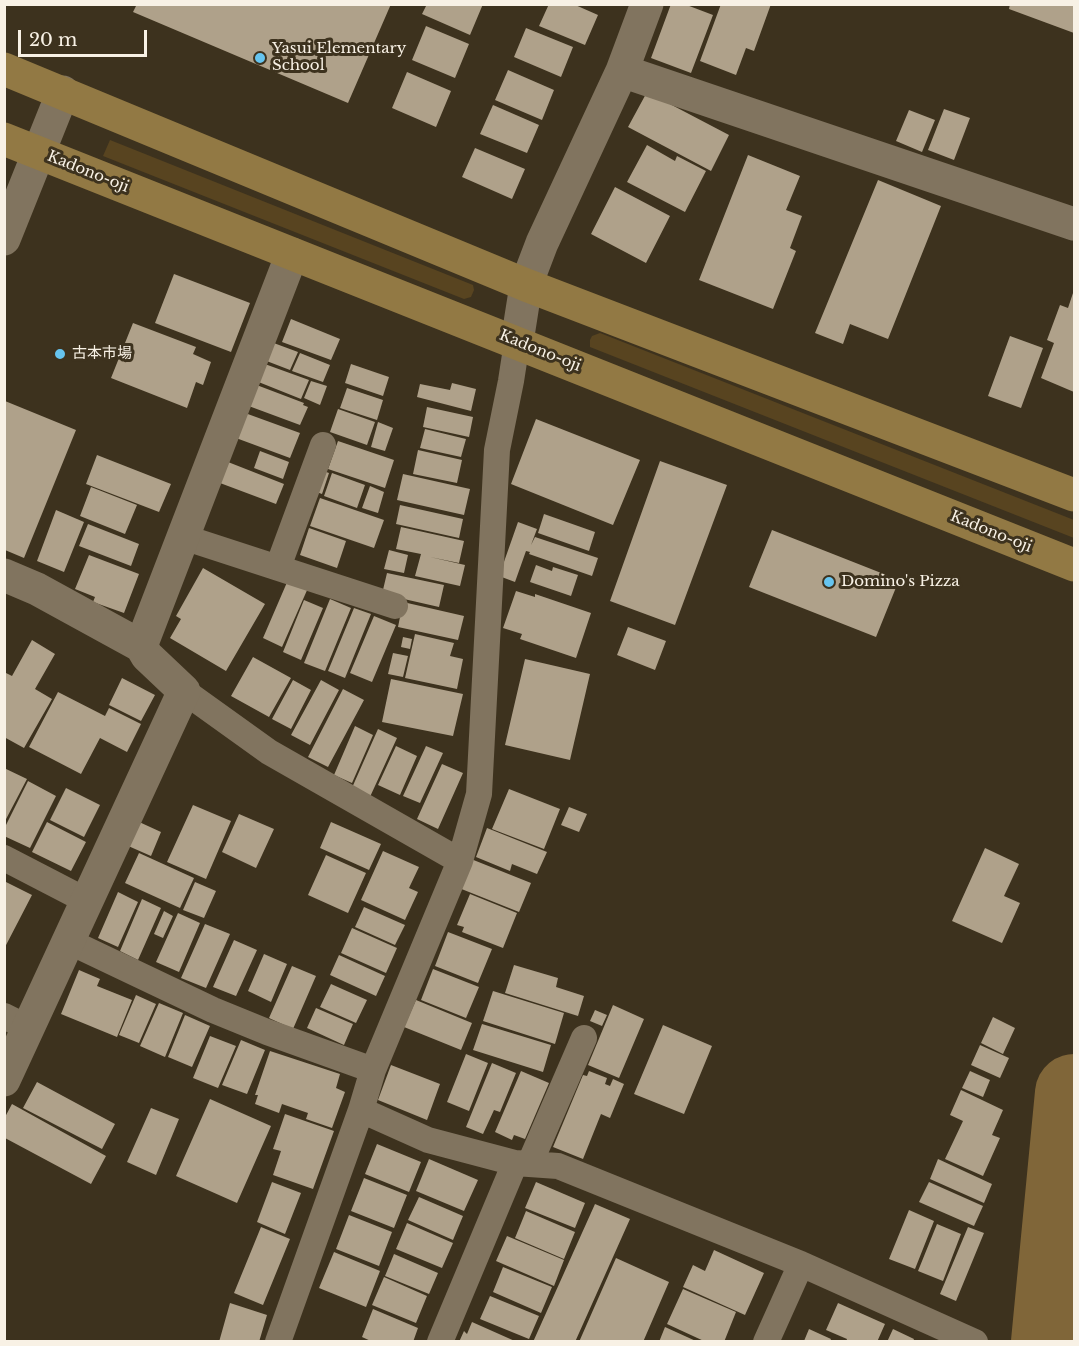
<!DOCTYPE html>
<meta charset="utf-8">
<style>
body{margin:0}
#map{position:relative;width:1079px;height:1346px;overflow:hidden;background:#3d321e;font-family:"Libre Baskerville",serif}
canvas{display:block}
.frame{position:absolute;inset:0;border:6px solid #f8f1e5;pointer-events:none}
.scale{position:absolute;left:18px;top:30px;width:129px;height:27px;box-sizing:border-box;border:3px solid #f8f1e5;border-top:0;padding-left:8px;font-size:18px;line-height:21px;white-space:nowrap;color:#f8f1e5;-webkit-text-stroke:4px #3d321e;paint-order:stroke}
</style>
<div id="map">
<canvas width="1079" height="1346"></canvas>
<div class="frame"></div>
<div class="scale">20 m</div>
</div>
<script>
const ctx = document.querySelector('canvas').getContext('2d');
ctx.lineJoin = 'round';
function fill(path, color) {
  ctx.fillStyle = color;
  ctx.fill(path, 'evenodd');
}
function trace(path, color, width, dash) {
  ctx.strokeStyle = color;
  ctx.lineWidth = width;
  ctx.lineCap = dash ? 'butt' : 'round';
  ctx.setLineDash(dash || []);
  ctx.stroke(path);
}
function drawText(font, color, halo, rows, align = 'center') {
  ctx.font = font + ' "Libre Baskerville","Noto Sans JP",serif';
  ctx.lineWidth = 6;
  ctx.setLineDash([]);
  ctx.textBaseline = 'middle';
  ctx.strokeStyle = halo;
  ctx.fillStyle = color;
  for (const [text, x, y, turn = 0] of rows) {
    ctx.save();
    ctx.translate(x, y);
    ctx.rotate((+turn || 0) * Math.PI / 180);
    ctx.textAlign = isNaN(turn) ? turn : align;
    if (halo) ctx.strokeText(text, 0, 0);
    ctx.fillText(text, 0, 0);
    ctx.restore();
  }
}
const green = new Path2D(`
 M110 140 473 285 474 290 471 297 464 299 103 156Z
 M600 333 1074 520V538L590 347V340L592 336Z`);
const river = new Path2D(`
 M1050 1342 1074 1093`);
const building = new Path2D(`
 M137 4H391L348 103 133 12Z
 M427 4H483L470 35 422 14Z
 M549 4H573L598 15 585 45 539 26Z
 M671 4H684L713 15 691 73 651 58Z
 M721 4H771L754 51 746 48 736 75 700 61Z
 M1010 4H1074V33L1009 9Z
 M426 26 469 44 455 78 412 60Z
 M526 28 573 47 561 77 514 57Z
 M508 70 554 90 542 120 495 100Z
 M407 72 451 91 436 127 392 108Z
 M647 92 729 135 711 171 628 127Z
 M493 105 539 125 527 153 480 134Z
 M944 109 970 118 954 160 928 150Z
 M909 110 935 120 922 152 896 141Z
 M647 145 675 161 677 156 706 171 685 212 627 182Z
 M475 148 525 169 512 199 462 177Z
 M748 155 800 176 786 210 802 216 790 248 796 251 773 309 699 280Z
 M878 180 941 206 888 339 850 324 843 344 815 333Z
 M615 187 670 216 646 263 591 234Z
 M174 274 250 303 231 352 155 323Z
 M1074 290V392L1041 378 1054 343 1047 340 1060 305 1068 308Z
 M291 319 340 339 331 360 282 342Z
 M133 323 196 347 193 354 211 362 203 385 196 382 187 408 111 378Z
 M1010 336 1043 348 1021 408 988 396Z
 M271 342 298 352 290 370 264 360Z
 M300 353 330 365 323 382 292 371Z
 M262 363 309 380 301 399 256 381Z
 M351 364 389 377 383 396 345 383Z
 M311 381 327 386 320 405 304 398Z
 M452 383 476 389 471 411 417 397 420 384 450 390Z
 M254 384 304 403 303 405 308 407 300 425 246 405Z
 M347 388 383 400 377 420 340 408Z
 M5 401 76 430 24 558 5 550Z
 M427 407 473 417 469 437 423 427Z
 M338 409 375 422 367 445 330 432Z
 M245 413 300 433 290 458 236 438Z
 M536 419 640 460 613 525 511 484Z
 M378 422 393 428 385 451 371 447Z
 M425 429 466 439 461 457 420 448Z
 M338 441 394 460 385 488 328 469Z
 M418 450 462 460 457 483 413 474Z
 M260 451 289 462 283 479 254 468Z
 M97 455 171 484 159 512 86 484Z
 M660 461 727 485 675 625 610 601Z
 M228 462 284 484 276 504 220 483Z
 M318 469 329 473 322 494 311 490Z
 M332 473 365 485 357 508 324 496Z
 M403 474 470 489 464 515 397 500Z
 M370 486 384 492 378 513 362 508Z
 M91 487 137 505 125 534 80 516Z
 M320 498 384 520 374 548 310 526Z
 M400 505 463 519 459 538 396 524Z
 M56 510 84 522 64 572 37 561Z
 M544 514 595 532 589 551 538 533Z
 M518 522 537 529 531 545 535 537 598 558 592 576 529 554 530 552 526 551 515 582 499 576Z
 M88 524 139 544 131 566 79 546Z
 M401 527 464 541 459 563 430 557 465 565 460 586 415 576 421 554 396 549Z
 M309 528 346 541 337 568 300 555Z
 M772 530 899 580 876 637 749 587Z
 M389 550 408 555 404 573 384 569Z
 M89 555 139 574 124 613 93 602 95 597 75 589Z
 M536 565 552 571 553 567 578 575 571 596 530 582Z
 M203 568 265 604 226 671 170 638 181 619 176 616Z
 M387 573 444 585 439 607 382 594Z
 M288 580 308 588 282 647 263 638Z
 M516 591 535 597V594L591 613 576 658 520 639 522 634 503 628Z
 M330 599 351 608 325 671 304 663Z
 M304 600 323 608 301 660 283 652Z
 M403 602 464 616 458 640 398 627Z
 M354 608 371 614 345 678 328 671Z
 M374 616 396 625 372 682 350 673Z
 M628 627 666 641 655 670 617 655Z
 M415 634 454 643 450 656 463 659 457 689 405 678Z
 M403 637 412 639 410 649 401 647Z
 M32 640 55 654 35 689 52 699 24 748 4 737V672L12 676Z
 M393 653 408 656 403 677 388 674Z
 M253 657 291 678 269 717 231 696Z
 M525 659 590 674 570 760 505 745Z
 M122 678 155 695 141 721 109 705Z
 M391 679 463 694 453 736 382 722Z
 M293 680 311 690 291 729 272 719Z
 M321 680 339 690 310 745 291 735Z
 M343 689 364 700 328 767 308 757Z
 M58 692 105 716 109 708 141 724 127 752 100 738 81 774 29 747Z
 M355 726 373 735 352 783 334 775Z
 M378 729 397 738 369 799 351 790Z
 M396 746 417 756 400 795 378 785Z
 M426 746 443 753 420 803 403 796Z
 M442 764 463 773 438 829 417 819Z
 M4 768 27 779 4 823Z
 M28 781 56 796 30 848 4 836V829Z
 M66 788 100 805 84 837 50 820Z
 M509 789 560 809 544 849 492 829Z
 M193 805 231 821 206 879 167 862Z
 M569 807 587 814 579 832 561 825Z
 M239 814 274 829 256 868 222 852Z
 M137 821 161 832 151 856 126 845Z
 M47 822 86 842 71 871 32 852Z
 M331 822 381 844 369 870 320 848Z
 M487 828 547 852 537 874 512 864 510 871 476 857Z
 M985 848 1019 864 1004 896 1020 903 1002 943 952 921Z
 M383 851 419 867 409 888 418 892 405 920 361 900Z
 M139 853 194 878 180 908 125 883Z
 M326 855 366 873 348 913 308 895Z
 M471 859 531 883 519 912 459 888Z
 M4 881 32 895 4 949Z
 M195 882 216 891 204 918 183 910Z
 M118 892 138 902 118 947 98 938Z
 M470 894 517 913 503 948 462 932 464 927 457 925Z
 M142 899 161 908 138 960 120 951Z
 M364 907 405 925 395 945 355 927Z
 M164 911 173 916 163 938 154 934Z
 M178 913 200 923 179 972 156 962Z
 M205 924 230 934 206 988 181 978Z
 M352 928 397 948 386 973 341 953Z
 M448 932 492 949 478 983 435 966Z
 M234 940 257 950 236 996 213 987Z
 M264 954 287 964 271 1002 248 991Z
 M339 955 385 976 376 996 330 975Z
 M514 965 558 978 556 987 584 996 578 1016 505 993Z
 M292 966 316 976 293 1029 269 1018Z
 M433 969 479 987 466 1018 421 1000Z
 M79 970 100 979 97 986 132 1000 117 1037 61 1014Z
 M331 984 367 1000 356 1023 320 1007Z
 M493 991 564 1013 555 1044 483 1021Z
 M136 995 156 1004 139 1043 119 1035Z
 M416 1000 472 1023 461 1050 404 1027Z
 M159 1003 183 1013 165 1057 140 1046Z
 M613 1005 644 1019 619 1078 588 1065Z
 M316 1008 353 1024 344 1045 307 1028Z
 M595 1010 607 1015 602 1026 590 1021Z
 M185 1015 210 1026 192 1067 168 1057Z
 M993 1017 1015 1028 1003 1054 981 1043Z
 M482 1024 551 1045 543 1072 473 1050Z
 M663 1025 712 1046 684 1114 634 1094Z
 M210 1036 236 1046 218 1088 193 1078Z
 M241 1040 265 1050 247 1094 222 1085Z
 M980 1045 1009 1058 1000 1078 971 1065Z
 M270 1051 340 1074 336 1088 345 1092 332 1128 306 1119 308 1113 282 1104 279 1113 255 1104 258 1095H255Z
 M466 1054 488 1063 469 1111 447 1102Z
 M492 1063 516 1073 500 1112 494 1110 483 1134 466 1127Z
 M391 1065 440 1084 427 1120 378 1100Z
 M521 1071 549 1083 525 1139 514 1135 512 1140 495 1132Z
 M589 1071 607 1078 605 1084 610 1086 613 1079 624 1084 610 1118 601 1114 583 1159 553 1147 583 1075 587 1076Z
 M970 1071 990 1080 983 1097 962 1088Z
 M37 1082 115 1124 102 1149 23 1108Z
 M961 1090 1003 1110 992 1135 1000 1138 983 1176 945 1159 963 1121 950 1115Z
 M210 1099 271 1126 237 1203 176 1176Z
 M12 1104 106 1156 91 1184 5 1138V1117Z
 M151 1108 179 1119 156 1175 127 1162Z
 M285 1114 334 1131 313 1189 273 1175 281 1151 273 1149Z
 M377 1144 421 1162 409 1192 365 1174Z
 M429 1159 478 1180 464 1211 416 1191Z
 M938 1159 992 1184 984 1203 930 1179Z
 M364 1178 407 1195 394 1228 351 1211Z
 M272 1182 301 1193 285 1234 257 1222Z
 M536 1182 585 1203 575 1228 525 1208Z
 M929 1182 983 1206 974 1226 919 1202Z
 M419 1197 463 1216 453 1240 408 1220Z
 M595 1204 630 1219 575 1342H533Z
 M909 1210 934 1221 915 1269 889 1259Z
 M526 1211 575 1232 564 1259 515 1238Z
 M349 1215 392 1232 379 1266 336 1249Z
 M407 1223 453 1243 442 1268 396 1249Z
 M937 1224 961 1234 943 1281 918 1271Z
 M261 1227 290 1239 263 1305 234 1293Z
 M968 1227 984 1233 956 1301 940 1294Z
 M507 1236 564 1260 554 1286 496 1261Z
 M714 1250 764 1273 745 1315 683 1287 693 1265 705 1271Z
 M334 1252 380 1271 366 1307 319 1288Z
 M394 1254 438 1273 429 1294 385 1276Z
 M616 1258 669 1282 643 1342H579Z
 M503 1267 552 1287 541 1313 493 1292Z
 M384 1277 427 1296 416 1323 372 1305Z
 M683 1289 736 1312 724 1342H706L667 1324Z
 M490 1296 539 1316 529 1339 480 1319Z
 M230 1303 267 1315 259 1342H219Z
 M838 1303 885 1324 877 1342H846L847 1339 826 1330Z
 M373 1309 418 1328 413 1342H373L362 1337Z
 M472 1322 517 1342H459L464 1331 467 1334Z
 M665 1327 698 1342H659Z
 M809 1329 831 1339 830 1342 804 1341Z
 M893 1329 914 1339 913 1342H887Z`);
const lane = new Path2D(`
 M183 537 395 606
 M278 567 323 445
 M184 691 269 752 460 861
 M4 858 87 901
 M68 941 213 1010 267 1032 373 1070
 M4 1016 28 1028
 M361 1110 428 1140 515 1163 558 1166 801 1264 766 1342
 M530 1163 584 1038
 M801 1264 975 1342
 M278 1342 361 1110 373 1070 460 861 479 794 497 450 511 381 517 342
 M440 1342 515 1163`);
const street = new Path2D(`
 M622 71 1074 224
 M4 239 63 92
 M517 342 526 285 542 243 622 71 647 4
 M4 575 37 589 141 646 147 656 184 691 4 1080
 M141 646 292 254`);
const secondary = new Path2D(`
 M4 69 526 285 1074 495
 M4 139 1074 565`);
const markers = [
 [260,58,6,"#66c4ef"],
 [60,354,6,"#66c4ef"],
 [829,582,6,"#66c4ef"]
];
const poiNames = [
 ["Yasui Elementary",272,49],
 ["School",272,66],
 ["古本市場",72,354],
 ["Domino's Pizza",841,582]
];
const streetNames = [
 ["Kadono-oji",88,172,22],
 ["Kadono-oji",540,351,22],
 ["Kadono-oji",991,532,22]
];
fill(green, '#584420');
trace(river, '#806639', 78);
fill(building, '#afa18a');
trace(lane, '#81745f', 26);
trace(street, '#81745f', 33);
trace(secondary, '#927944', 33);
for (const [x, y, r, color] of markers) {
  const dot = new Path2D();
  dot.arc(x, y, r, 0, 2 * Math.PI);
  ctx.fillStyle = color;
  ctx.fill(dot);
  trace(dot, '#3d321e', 2);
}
drawText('15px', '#f8f1e5', '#3d321e', poiNames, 'left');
drawText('15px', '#f8f1e5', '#3d321e', streetNames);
</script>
